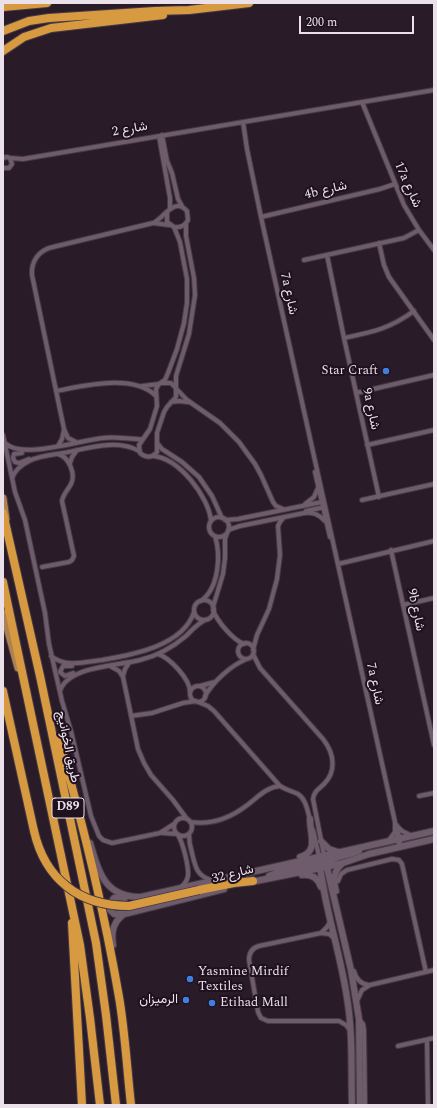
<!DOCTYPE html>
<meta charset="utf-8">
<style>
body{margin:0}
#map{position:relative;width:437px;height:1108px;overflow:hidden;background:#291b28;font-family:Spectral,serif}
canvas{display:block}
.frame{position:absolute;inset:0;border:4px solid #ebe1eb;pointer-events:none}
.scale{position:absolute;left:299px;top:16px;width:115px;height:18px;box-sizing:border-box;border:2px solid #ebe1eb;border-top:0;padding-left:5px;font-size:12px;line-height:14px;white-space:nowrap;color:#ebe1eb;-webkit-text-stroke:3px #1f111f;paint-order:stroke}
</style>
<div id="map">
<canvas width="437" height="1108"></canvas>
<div class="frame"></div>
<div class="scale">200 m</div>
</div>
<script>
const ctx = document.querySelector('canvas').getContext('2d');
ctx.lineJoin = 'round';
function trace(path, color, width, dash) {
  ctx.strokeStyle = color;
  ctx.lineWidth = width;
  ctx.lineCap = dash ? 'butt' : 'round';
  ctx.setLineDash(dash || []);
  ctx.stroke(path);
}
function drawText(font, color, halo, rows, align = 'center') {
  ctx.font = font + ' Spectral,Vazirmatn,serif';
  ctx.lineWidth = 4;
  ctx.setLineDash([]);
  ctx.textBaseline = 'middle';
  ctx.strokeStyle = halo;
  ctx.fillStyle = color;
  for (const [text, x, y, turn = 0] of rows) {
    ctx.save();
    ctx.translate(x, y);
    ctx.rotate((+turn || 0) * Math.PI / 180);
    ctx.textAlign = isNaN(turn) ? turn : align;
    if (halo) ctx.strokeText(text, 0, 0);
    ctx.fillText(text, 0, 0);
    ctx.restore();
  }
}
const street = new Path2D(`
 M362 102 404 205 419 230 434 250
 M243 122 247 149 261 217 395 822V832L389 840
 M162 135 167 161 172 173 178 199 182 206
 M159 136 170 198V208
 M3 158 7 157 10 158 12 164 9 168H3
 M10 158 23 159 434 90
 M261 217 380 189 395 184
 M155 222C165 216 175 197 187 211L188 220C185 226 181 228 174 227L167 222V212
 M174 227 180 242 187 279V303L184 323 177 349 168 373 165 380 159 384 156 389 157 406 150 429 139 445 140 453C146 458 152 458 157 452V433L164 412 167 407 176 397V376L189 334 195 295 194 278 186 236V223
 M379 243 384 265 389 277 434 340
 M327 255 344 338 379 497
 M304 260 404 238 419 230
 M344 338C373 332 389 329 414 311
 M162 383H171L187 400 220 423 239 442 255 464 261 475 273 502 276 506 283 509
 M142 386 159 384
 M56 391C84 386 133 373 156 396
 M356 393 434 375
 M171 402 179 401 188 402
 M3 435 15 492 25 520 45 613 49 644 62 701 71 731 91 816 99 836 103 840 112 843 160 833 174 824
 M76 442 68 438 64 429 32 275C31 261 39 250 53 247L153 223 169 225
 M5 443C22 460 80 440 103 438 117 436 130 440 143 439
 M157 443 162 449 182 462 199 477 212 496 222 518
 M367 445 434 430
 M58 446 62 439 64 430
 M22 453 14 454 13 458 15 462 19 463 29 459
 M153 456C179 458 209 497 211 521
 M70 463 72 457 77 450
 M315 472 330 537
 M12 478C15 470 21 465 29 461 39 456 51 455 63 453 86 449 116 438 139 451
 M362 500 434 484
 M305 504 314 497 318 488
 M306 511 325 507
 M209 527a10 10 0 1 1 20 0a10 10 0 1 1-20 0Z
 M225 520 238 519 322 502
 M228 530 240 526 304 513C313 512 319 514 325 521
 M391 550 434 745
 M338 564 434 541
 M42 567 69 562 72 560 74 556 62 501C63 494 68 490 71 484 76 474 69 457 58 454
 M194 610a10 10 0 1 1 20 0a10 10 0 1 1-20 0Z
 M201 601C219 588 221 555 215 536
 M403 605 434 598
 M213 607 223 574 225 558V539L227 533
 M213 610C217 621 233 640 244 644
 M238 651a8 8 0 1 1 16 0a8 8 0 1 1-16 0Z
 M253 650 257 635 269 609 277 579 280 555 278 526 280 522 284 517
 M158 654C170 658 190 679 190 692
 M253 654 260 668 323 739C334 753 337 771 324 784 319 789 314 791 313 799L324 855
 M51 656C66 668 85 662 102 660 132 655 183 646 194 612
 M72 666H63L60 672 65 676 73 673
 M110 666 119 671 123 677 138 749 144 763 151 775 173 800 187 819
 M123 676 125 669 129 663
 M200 686 215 682
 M190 694a8 8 0 1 1 16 0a8 8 0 1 1-16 0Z
 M60 691C68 666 117 666 140 660 157 656 173 647 186 636 192 630 197 624 205 620
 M205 696C213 682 231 665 247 659
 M198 702 208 706 214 711 280 786C286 790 292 791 298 794 306 799 308 812 310 820
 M131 716 152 713 183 703 196 701
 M419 796 434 793
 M174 827a9 9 0 1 1 18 0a9 9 0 1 1-18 0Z
 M190 822C210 825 230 818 246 806 257 798 266 787 280 786
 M397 826 402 831 410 835
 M313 830 319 856
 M163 833 177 834
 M189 834C189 841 190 847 192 853 195 866 197 877 212 880
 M178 835C183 843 189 867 188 876 187 881 185 884 181 887
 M338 881 341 874 347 870 392 859 399 860 402 864 426 972
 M321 933 327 927 330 922
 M334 938 329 934 321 933 259 946C252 948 249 953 249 960L258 1012 261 1018 268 1021H339L346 1025 350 1030
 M354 971C356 979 360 984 369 985
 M357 1001 362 990 370 985 434 970
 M359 1019 363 1024 364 1030 365 1105
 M427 1040 428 1105
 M398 1046 434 1038`);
const secondary = new Path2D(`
 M396 826 399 842
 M321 841 329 849 338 852
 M90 843C99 872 104 897 141 897L434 831
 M324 855 351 970 359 1019 360 1105
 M319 856C323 904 340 950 347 998 353 1033 351 1070 352 1105
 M300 857C319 852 310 834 310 819
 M323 864C329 858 349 855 359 851
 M302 875C312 874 318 878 321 887
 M269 876 278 872 316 863 321 860
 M251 882 326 867 343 863 369 854 434 839
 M336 891C333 880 333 871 343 863
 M124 914H114L110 910V904L114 898 120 897 125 898
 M113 945C111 932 113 922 124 914L224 889`);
const primary = new Path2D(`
 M3 498 6 519
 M3 613 18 668`);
const highway = new Path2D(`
 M3 7 47 3
 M3 31 29 21 49 18 155 11 189 10 249 3
 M3 51 24 37 51 28 163 15
 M3 513 40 676 96 943 106 1015 116 1105
 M3 582 80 945 90 1018 100 1105
 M3 691 34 831
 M59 740C83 824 104 910 119 997 125 1032 127 1069 131 1105
 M199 890 234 883 253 881
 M72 923 82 1105`);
const highwayBridge = new Path2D(`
 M34 831C45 879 79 906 129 906L199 890`);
const markers = [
 [386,371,4,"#3f7fe0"],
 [190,979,4,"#3f7fe0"],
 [186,1000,4,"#3f7fe0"],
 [212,1003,4,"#3f7fe0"]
];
const shields = [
 [68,808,32]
];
const shieldNames = [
 ["D89",68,808]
];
const streetNames = [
 ["شارع 2",130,130,-10],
 ["17a شارع",407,185,66],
 ["4b شارع",326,191,-13],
 ["7a شارع",288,294,78],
 ["9a شارع",370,409,78],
 ["9b شارع",415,610,78],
 ["7a شارع",374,684,78],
 ["طريق الخوانيج",67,747,78],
 ["شارع 32",233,875,-14]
];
const poiNames = [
 ["Star Craft",378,371],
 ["Yasmine Mirdif",198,972,"left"],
 ["Textiles",198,987,"left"],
 ["الرميزان",178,1000],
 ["Etihad Mall",220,1003,"left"]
];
trace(street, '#453a45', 6);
trace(secondary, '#453a45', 8);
trace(primary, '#453a45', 9);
trace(highway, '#453a45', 10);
trace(street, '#6e5c6c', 4);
trace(secondary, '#6e5c6c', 6);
trace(primary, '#ad8152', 7);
trace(highway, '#d79a41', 8);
trace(highwayBridge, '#453a45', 10, []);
trace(highwayBridge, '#d79a41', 8);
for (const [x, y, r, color] of markers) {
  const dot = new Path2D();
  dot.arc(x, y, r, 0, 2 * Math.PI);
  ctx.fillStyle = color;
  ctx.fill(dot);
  trace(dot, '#1f111f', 1.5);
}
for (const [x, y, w] of shields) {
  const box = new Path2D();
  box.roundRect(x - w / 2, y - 10, w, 20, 3);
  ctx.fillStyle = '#1f111f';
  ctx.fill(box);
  trace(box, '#ebe1eb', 1);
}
drawText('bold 12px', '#ebe1eb', null, shieldNames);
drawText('13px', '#ebe1eb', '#1f111f', streetNames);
drawText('13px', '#ebe1eb', '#1f111f', poiNames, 'right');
</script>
